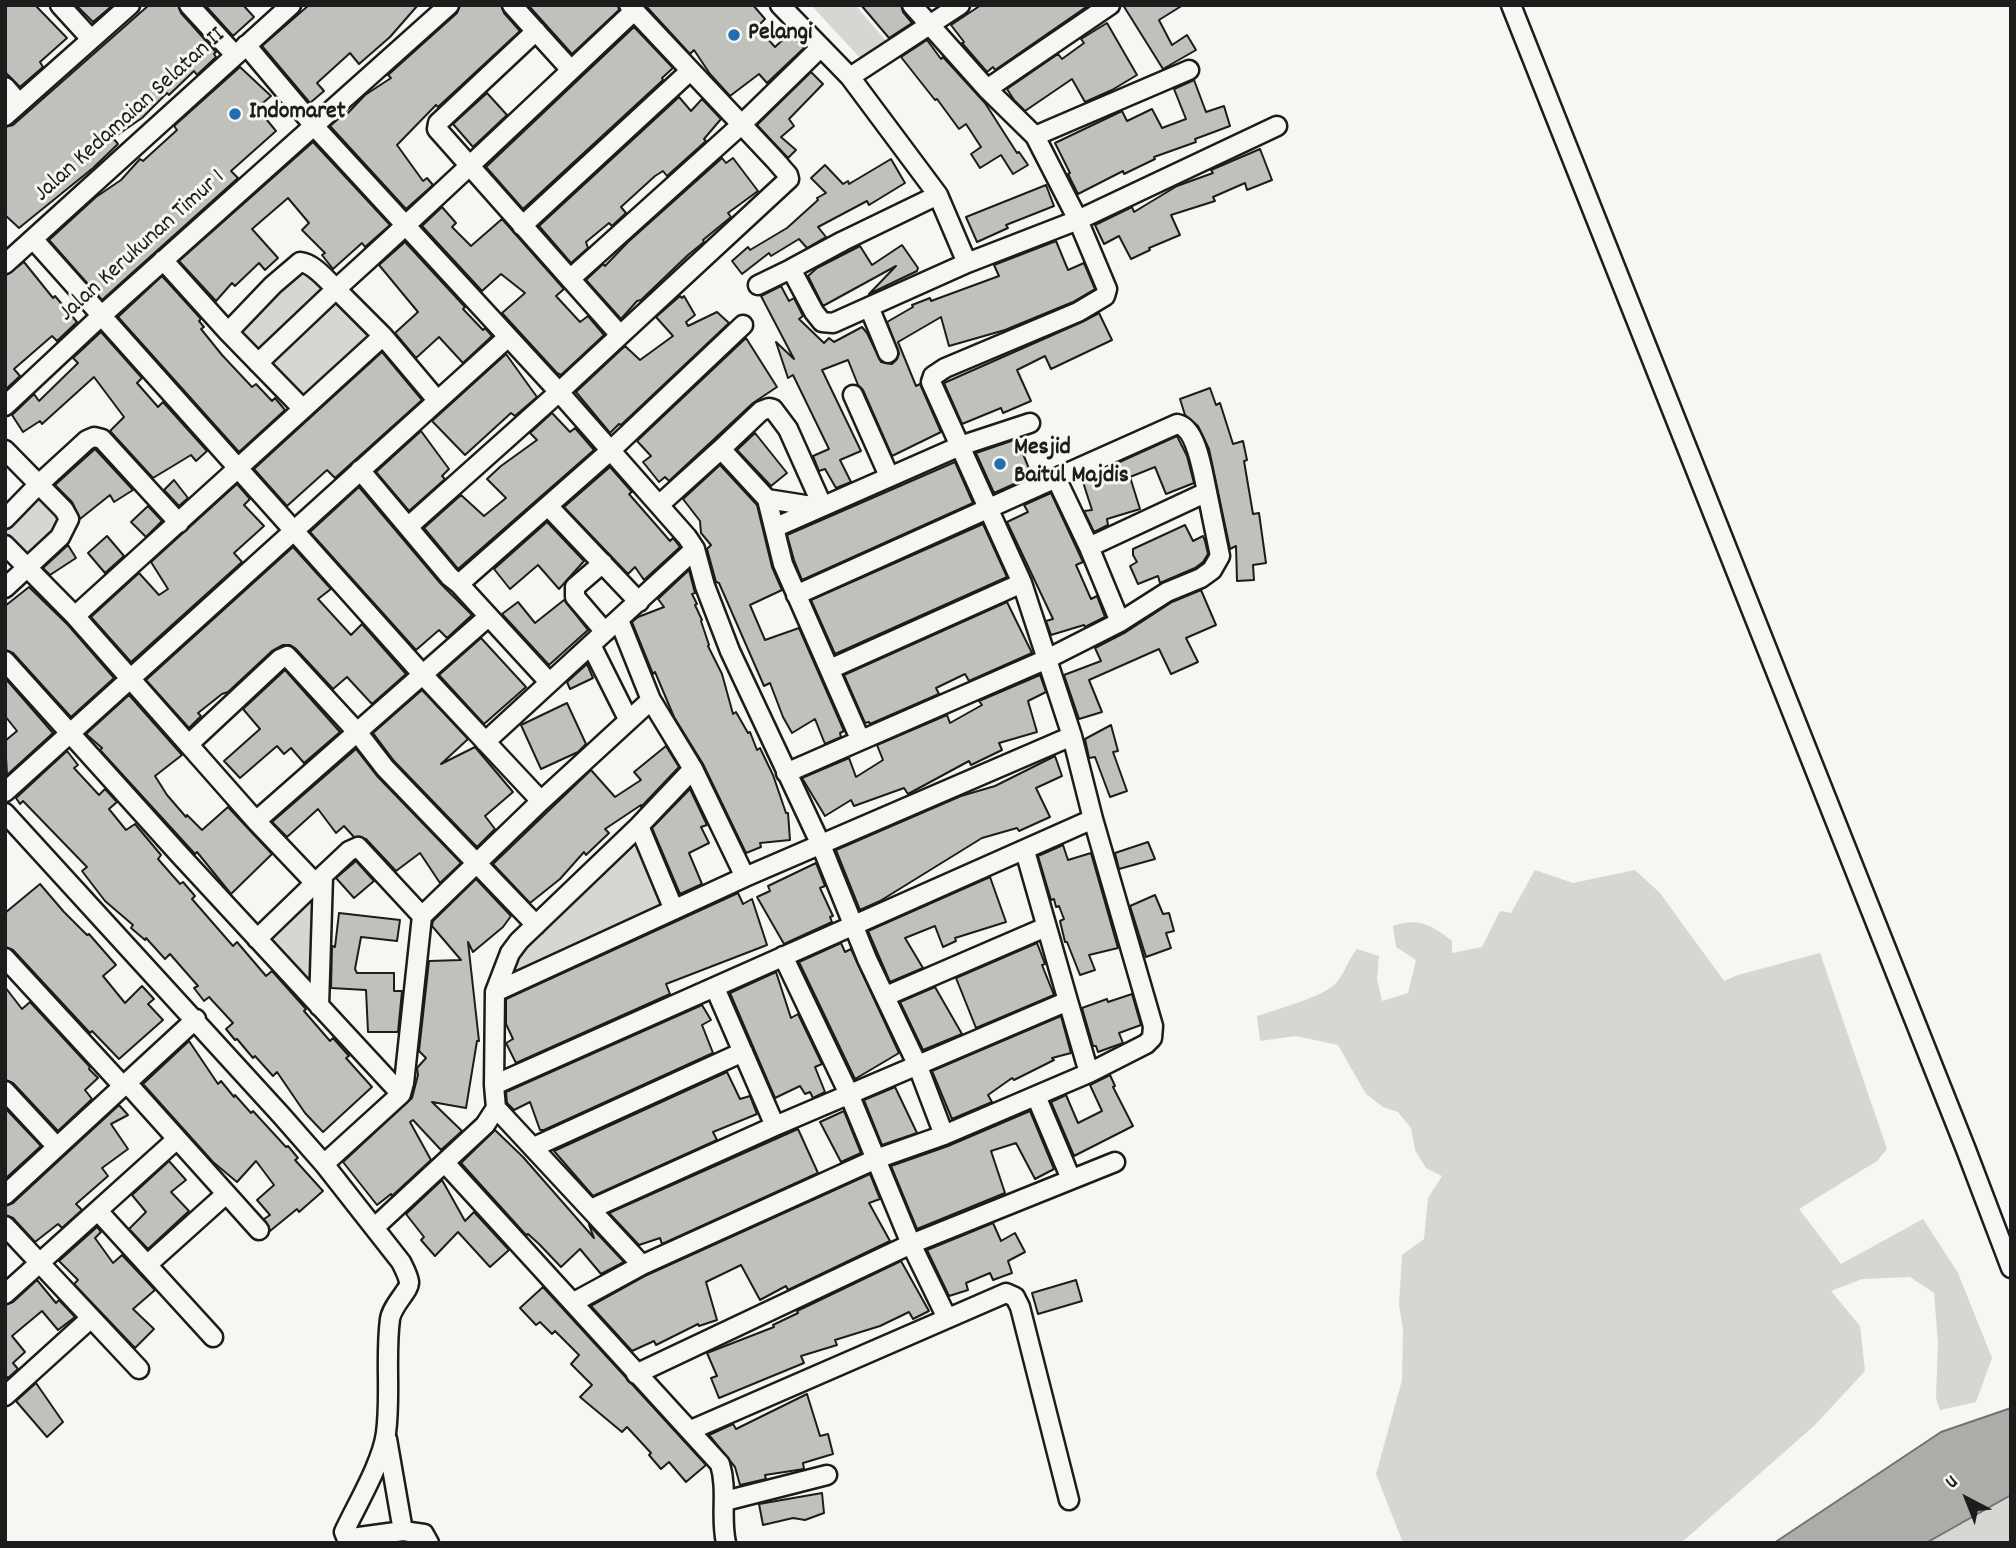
<!DOCTYPE html>
<style>
body{margin:0}
#map{position:relative;width:2016px;height:1548px;overflow:hidden;background:#f6f6f2;font-family:Dekko,sans-serif}
canvas{display:block}
.frame{position:absolute;inset:0;border:7px solid #1c1c1c;pointer-events:none}
.north{position:absolute;left:1932px;top:1464px;width:70px;height:70px;-webkit-text-stroke:5px #f6f6f2;paint-order:stroke;rotate:318deg;font-size:19px;font-weight:700;line-height:28px;text-align:center;color:#1c1c1c}
.north::after{content:'';display:block;margin:auto;width:24px;height:32px;background:#1c1c1c;clip-path:polygon(50% 0,100% 100%,50% 72%,0 100%)}
</style>
<div id="map">
<canvas width="2016" height="1548"></canvas>
<div class="frame"></div>
<div class="north">U</div>
</div>
<script>
const ctx = document.querySelector('canvas').getContext('2d');
ctx.lineJoin = 'round';
function fill(path, color) {
  ctx.fillStyle = color;
  ctx.fill(path, 'evenodd');
}
function trace(path, color, width, dash) {
  ctx.strokeStyle = color;
  ctx.lineWidth = width;
  ctx.lineCap = dash ? 'butt' : 'round';
  ctx.setLineDash(dash || []);
  ctx.stroke(path);
}
function drawText(font, color, halo, rows, align = 'center') {
  ctx.font = font + ' Dekko,sans-serif';
  ctx.lineWidth = 6;
  ctx.setLineDash([]);
  ctx.textBaseline = 'middle';
  ctx.strokeStyle = halo;
  ctx.fillStyle = color;
  for (const [text, x, y, turn = 0] of rows) {
    ctx.save();
    ctx.translate(x, y);
    ctx.rotate((+turn || 0) * Math.PI / 180);
    ctx.textAlign = isNaN(turn) ? turn : align;
    if (halo) ctx.strokeText(text, 0, 0);
    ctx.fillText(text, 0, 0);
    ctx.restore();
  }
}
const green = new Path2D(`
 M811 5H855L888 43 860 58Z
 M302 266 330 291 262 355 240 326Z
 M336 296 376 335 306 399 269 361Z
 M38 489 65 517 29 562 5 539V526Z
 M635 836 669 908 504 984 520 950Z
 M1535 870 1573 883 1635 870 1660 893 1724 981 1738 975 1820 953 1887 1149 1877 1161 1799 1209 1841 1264 1923 1219 1958 1273 1992 1358 1976 1402 1940 1410 1936 1398 1938 1344 1934 1293 1910 1277 1862 1279 1831 1291 1860 1326 1865 1371 1815 1425 1681 1543H1403L1376 1474 1402 1380 1403 1330 1399 1305 1402 1255 1424 1239 1428 1198 1442 1176 1426 1168 1415 1150 1411 1128 1398 1112 1383 1107 1366 1094 1338 1045 1296 1036 1260 1041 1257 1016C1274 1010 1327 996 1337 982 1345 972 1348 960 1357 949L1379 956 1377 979 1382 1001 1408 993 1416 960 1396 947 1393 926C1418 917 1432 925 1452 941V953L1482 947 1500 911 1511 913Z
 M315 890 317 989 267 934Z
 M2011 1495V1540L2006 1543H1926Z`);
const water = new Path2D(`
 M2011 1408V1495L1926 1543H1774L1941 1432Z`);
const building = new Path2D(`
 M5 5H35L67 38 40 62 43 67 20 87 5 72Z
 M76 5H113L93 22Z
 M149 5H178L181 13 216 52 214 54 216 57 197 75 194 71 169 95 167 93 142 118 113 138 118 144 93 168 19 228 5 215V127L13 125Z
 M205 5H243L254 17 233 36Z
 M309 5H418L390 37 359 64 350 53 317 83 324 91 310 103 262 46Z
 M460 5H501L504 13 520 31 438 107 436 105 397 145 423 181 427 178 433 185 406 209 330 126 345 113 346 115 365 95 391 78 388 75 457 13Z
 M528 5H618L619 10 572 54Z
 M645 5H753L765 19 757 27 775 47 790 33 804 48 767 83 759 74 730 96 710 74 694 50 690 54Z
 M861 5H901L903 12 912 23 889 38Z
 M981 5H1089L995 70 993 67 987 72 962 43 964 42 951 25Z
 M1123 5H1183L1159 20 1172 45 1187 35 1196 50 1163 69Z
 M1107 23 1137 75 1112 90 1085 102 1072 79 1025 111 1014 100 1007 89 1058 54 1062 59 1084 43 1081 39Z
 M634 27 673 68 662 78 663 80 523 209 486 167Z
 M927 40 941 59 943 57 985 103 1017 153 1019 152 1028 165 1013 174 1001 155 980 168 971 154 981 147 966 124 959 129 937 99 935 100 901 57Z
 M240 67 271 96 257 108 276 131 231 171 238 178 102 300 49 240 96 197 121 180 140 159 143 161 177 130 174 126Z
 M811 72 823 84 789 119 794 126 781 137 796 150 788 158 757 125Z
 M1194 80 1206 112 1224 106 1230 126 1195 139 1196 142 1154 157 1155 159 1124 174 1123 171 1078 194 1068 174 1070 173 1055 143 1122 111 1127 121 1152 109 1162 128 1186 119 1174 89Z
 M487 93 507 115 473 147 453 124Z
 M679 97 691 111 702 99 721 119 704 139 706 141 667 176 663 171 655 176 621 207 626 213 612 226 609 223 586 242 588 248 571 263 539 226Z
 M313 142 390 225 365 247 362 243 333 269 322 255 325 253 302 230 309 223 288 198 252 229 278 258 265 270 259 263 235 286 232 283 216 301 179 261Z
 M1260 149 1272 180 1247 190 1245 183 1213 197 1215 201 1171 215 1180 235 1149 248 1150 250 1131 259 1119 236 1104 244 1095 225 1132 207 1134 212 1177 186 1213 173 1211 170Z
 M722 158 726 163 733 158 758 191 728 213 731 217 703 240 704 242 688 255 641 300 637 301 621 319 586 280 603 264 605 266 628 242Z
 M891 159 905 183 869 205 867 201 818 227 826 237 807 248 799 239 771 256 769 253 742 274 732 261 748 247 750 250 787 228 818 200 817 198 826 193 811 178 825 165 843 184 848 181 849 184Z
 M1046 185 1054 206 1006 225 1008 228 977 242 966 217Z
 M442 207 456 223 452 227 471 246 502 219 564 289 556 296 580 322 588 316 604 335 561 375 557 373 502 313 525 293 501 274 482 291 422 226Z
 M1056 241 1068 270 1084 263 1095 289 1073 302 1005 330 949 346 941 317 898 342 916 386 920 384 941 432 892 456 863 390 858 385 848 360 822 370 861 451 840 460 851 482 836 488 825 469 819 471 813 456 829 449 793 375 788 378 776 342 794 359 761 296 781 286 789 301 794 298 803 316 799 319 824 343 829 338 834 342 862 327 867 333 881 362 892 364 897 359 899 354 887 322 913 307 912 305 930 298 931 301 999 276 994 265Z
 M405 242 465 307 463 309 483 330 485 328 492 336 463 363 439 337 416 358 395 333 418 312 379 265Z
 M902 245 918 268 917 271 869 294 896 266 823 306 808 276 817 268 860 246 872 265Z
 M24 262 53 298 55 296 77 322 57 341 52 336 14 369 20 376 5 390V276Z
 M162 276 201 319 199 321 204 327 201 329 222 355 252 387 256 384 272 401 275 398 285 410 239 452 118 317Z
 M680 296 682 298 684 296 695 315 686 322 688 326 717 312 729 323 621 425 619 424 610 433 576 392 625 346 640 360 673 336 656 317Z
 M1099 313 1112 340 1051 369 1045 356 1017 370 1031 401 1003 413 1001 408 962 424 944 383 1082 322Z
 M101 332 142 378 137 383 158 407 163 402 207 451 196 461 191 455 153 478 110 431 124 417 94 377 42 424 40 421 23 432 12 415 34 394 39 401 78 363 73 358Z
 M746 338 777 387 753 403 669 481 665 477 659 482 643 462 651 456 637 441Z
 M382 352 422 400 335 478 327 470 287 506 254 469Z
 M506 354 537 397 515 416 511 413 465 455 432 421Z
 M1210 388 1216 405 1220 403 1233 444 1243 441 1247 460 1244 461 1253 514 1259 513 1266 563 1253 565 1254 580 1237 581 1236 546 1230 549 1209 449 1198 426 1185 415 1180 399Z
 M552 413 570 432 575 428 594 450 458 569 424 528 461 495 484 516 506 498 487 479 501 466 537 440 530 433Z
 M421 431 449 469 442 476 445 479 409 511 376 472Z
 M755 433 787 473 771 486 737 450Z
 M1177 436 1187 456 1194 483 1166 494 1155 467 1130 477 1140 509 1107 519 1108 525 1094 532 1084 511 1092 510 1082 479Z
 M1017 439 1032 476 994 493 976 453Z
 M95 449 133 490 114 502 110 495 80 519 72 502 55 485Z
 M955 462 973 503 802 580 794 560 787 535Z
 M720 465 757 505 772 567 782 590 750 605 765 640 799 628 844 731 840 733 841 737 825 744 815 719 792 733 783 717 770 683 764 686 719 583 716 582 707 549 711 545 701 533 700 521 683 499Z
 M610 467 632 492 629 494 657 526 670 541 673 538 680 547 644 580 635 567 628 574 564 507Z
 M174 480 188 498 179 506 164 490Z
 M237 484 250 499 244 505 264 526 234 553 242 562 131 662 91 617 139 573 159 595 168 589 151 562Z
 M359 487 441 584 472 615 447 638 439 630 416 650 310 532Z
 M1051 493 1083 562 1076 565 1091 599 1097 596 1105 617 1085 627 1084 625 1051 635 1046 621 1053 619 1007 522 1028 512 1024 505Z
 M148 506 162 521 146 537 131 522Z
 M547 522 584 561 559 589 538 565 510 589 494 569Z
 M983 524 1007 577 835 654 811 600Z
 M1185 525 1193 541 1203 536 1205 541 1208 554 1203 562 1195 568 1160 583 1158 576 1138 584 1130 566 1137 562 1133 555V549Z
 M107 536 124 556 105 573 88 553Z
 M68 545 76 558 50 575 43 568Z
 M293 547 331 589 318 599 351 635 362 624 406 674 372 704 347 677 333 689 295 648 290 645H283L272 651 228 692 222 694 198 713 201 716 189 728 146 680Z
 M689 570 695 593 692 594 697 604 695 605 702 620 701 621 709 645 708 646 722 674 733 714 736 712 748 733 750 732 757 750 760 748 773 775 786 813H788L790 840 760 843 761 847 746 853 703 764 674 717 655 672 653 674 632 622 638 617 664 607 658 599Z
 M29 587 68 625 114 678 71 717 13 653 5 650V606Z
 M1201 590 1216 625 1186 638 1198 662 1171 674 1159 649 1089 680 1102 712 1079 719 1064 675 1101 661 1095 648 1126 632 1172 602Z
 M564 600 588 630 549 665 502 614 518 602 535 623Z
 M1007 602 1032 653 969 681 965 674 936 688 939 694 870 724 869 722 865 723 844 675Z
 M481 638 526 687 484 724 439 675Z
 M587 664 593 678 570 689 567 682Z
 M285 670 340 732 304 763 291 748 284 754 277 746 240 778 224 761 260 729 243 709Z
 M1040 675 1046 692 1028 701 1037 732 999 743 1002 750 971 765 969 761 908 794 904 788 854 806 851 800 825 816 802 778 849 758 856 777 883 760 877 745 947 715 950 723 982 705 979 701Z
 M5 678 53 733 7 775 5 741 17 731 5 716Z
 M422 690 468 739 441 764 475 747 513 792 485 816 495 829 477 847 394 761 373 733Z
 M129 695 182 755 155 776 167 795 186 817 187 815 202 830 228 807 272 854 231 894 197 852 195 854 100 750 102 748 86 734Z
 M567 703 586 744 578 752 541 769 521 725Z
 M1111 725 1118 751 1113 752 1127 791 1110 797 1095 757 1089 758 1085 739Z
 M666 746 679 767 641 807V805L605 829 609 833 586 855 584 852 560 879 530 903 493 864 591 770 615 797 641 780 634 772Z
 M356 749 377 776 461 863 440 883 420 853 396 871 366 839 354 837 344 826 336 833 318 809 287 837 272 822Z
 M67 751 78 765 74 768 99 795 105 789 117 802 109 809 126 830 135 824 161 855 158 859 180 884 183 882 195 896 192 899 233 946 237 942 266 976 272 971 306 1009 304 1011 330 1041 333 1038 349 1056 346 1058 372 1087 323 1132 305 1113 277 1072 273 1076 255 1056 253 1058 237 1039 235 1040 226 1029 233 1023 209 997 204 1001 194 988 198 986 170 954 165 959 146 938 145 940 131 928 133 925 105 901 82 871 87 867 23 801 20 804 16 798Z
 M1055 756 1062 776 1036 788 1050 817 1019 831 1017 828 982 838 880 901 860 910 836 850 961 796 995 786Z
 M690 789 707 825 701 827 709 843 689 853 702 884 680 894 652 828Z
 M1148 842 1155 859 1119 869 1115 853Z
 M1063 845 1068 860 1091 853 1118 948 1089 955 1095 970 1080 975 1067 942H1065L1060 921 1064 919 1059 906 1056 907 1054 899 1051 900 1038 856Z
 M356 861 374 881 354 898 336 878Z
 M816 863 825 886 820 888 833 916 830 917 832 922 784 944 757 897 770 891 768 886Z
 M990 877 1006 922 955 938 956 941 943 947 935 926 905 938 923 968 890 982 868 931Z
 M476 879 511 916 503 927 473 952 468 942 479 1041H477L466 1108 432 1102 462 1131 441 1150 413 1120 410 1122 431 1160 392 1196 391 1194 377 1205 343 1162 412 1098 418 1075 417 1068 426 1058 419 1051 429 961 461 960 432 926 433 921Z
 M40 884 64 912 87 935 89 934 116 965 103 976 125 1003 142 986 154 999 148 1004 163 1020 119 1059 92 1031 90 1033 13 950 5 947V913Z
 M738 893 743 904 752 899 767 945 666 984 670 994 516 1063 506 1043 513 1039 506 1024V999Z
 M1155 895 1163 914 1169 913 1174 931 1166 933 1171 948 1146 957 1130 906Z
 M339 913 400 920 397 941 361 937 355 969 357 973H394V991H402L398 1032H368L366 990 331 988 332 946 335 947Z
 M841 943 845 952 851 949 899 1053 855 1079 799 962Z
 M1037 943 1045 964 1042 965 1054 995 976 1028 956 978Z
 M776 972 791 1018 798 1014 822 1064 815 1067 825 1092 813 1098 810 1092 805 1094 800 1086 775 1098 730 993Z
 M5 987 22 1009 30 1002 90 1067 89 1069 98 1078 85 1090 92 1099 58 1131 13 1083 5 1080Z
 M935 987 962 1034 923 1050 900 1002Z
 M1132 994 1141 1025 1119 1033 1123 1043 1098 1052 1096 1046H1093L1082 1008 1107 999 1108 1002Z
 M702 1005 711 1020 702 1025 713 1053 544 1130H540L530 1102 514 1110 507 1103 506 1092Z
 M1061 1016 1071 1053 1052 1058 1054 1060 1014 1080 1012 1078 988 1095 992 1102 952 1119 932 1071Z
 M189 1041 218 1084 221 1081 234 1097 235 1095 251 1113 253 1111 286 1147 288 1146 298 1158 295 1160 323 1191 299 1212 297 1209 270 1231 264 1219 270 1215 257 1200 274 1185 256 1161 237 1182 213 1162 143 1084Z
 M727 1072 740 1099 750 1096 757 1114 713 1132 717 1140 593 1196 554 1151Z
 M1110 1075 1115 1086 1113 1087 1133 1126 1074 1156 1051 1102 1066 1095 1078 1123 1102 1111 1090 1085Z
 M895 1087 917 1133 882 1145 864 1100Z
 M119 1105 128 1115 111 1124 128 1149 102 1168 108 1176 76 1204 82 1210 62 1228 58 1224 35 1242 13 1218 5 1215V1206L13 1203Z
 M5 1108 41 1146 5 1179Z
 M844 1111 861 1153 841 1162 820 1122Z
 M1030 1111 1054 1169 1035 1179 1016 1143 991 1151 1005 1193 917 1229 891 1166 948 1146Z
 M798 1129 818 1173 662 1244 660 1238 639 1245 609 1213Z
 M495 1130 523 1157 594 1238 589 1225 624 1262 601 1274 580 1249 561 1267 539 1244 528 1234 526 1235 461 1163Z
 M169 1161 186 1180 171 1192 189 1211 148 1249 129 1229 146 1212 132 1195Z
 M870 1174 880 1199 869 1203 890 1241 788 1290 786 1286 760 1300 741 1265 706 1282 717 1320 699 1326 698 1324 656 1345 654 1341 632 1351 591 1306 647 1275Z
 M442 1180 465 1221 474 1212 509 1250 490 1267 458 1232 435 1256 421 1240 424 1237 406 1214Z
 M993 1223 1001 1241 1015 1233 1025 1252 1008 1261 1012 1273 993 1280 990 1273 966 1283 968 1290 949 1296 927 1250Z
 M97 1227 101 1232 95 1238 113 1263 122 1255 155 1290 133 1309 154 1329 135 1348 74 1284 78 1280 59 1261Z
 M901 1261 929 1311 913 1319 909 1312 880 1326 835 1340 837 1345 801 1356 804 1363 719 1398 711 1378 717 1376 707 1353 774 1327 773 1325 798 1313 797 1311Z
 M37 1280 56 1303 59 1300 75 1317 58 1330 42 1311 12 1336 25 1352 13 1363 18 1369 8 1378 5 1375V1305L13 1302Z
 M1076 1280 1082 1301 1038 1314 1032 1293Z
 M543 1287 706 1465 686 1482 669 1462 661 1469 649 1455 651 1453 627 1427 622 1432 580 1397 592 1385 571 1364 579 1355 555 1331 552 1334 540 1322 536 1325 520 1308Z
 M36 1383 63 1422 47 1437 16 1401Z
 M807 1394 820 1436 828 1434 833 1454 803 1463 804 1469 765 1475 766 1479 740 1485 735 1467 709 1435 733 1424 736 1429Z
 M822 1493 824 1513 805 1520 793 1518 763 1525 759 1504Z`);
const street = new Path2D(`
 M60 5 91 39
 M189 5 235 55
 M512 5 571 70
 M780 5 850 77 938 195 967 263
 M912 5 987 89 1035 136 1078 220 1107 289 1105 296 1078 312 945 368 933 376 931 382 1022 583 1072 736 1093 819 1153 1026 1152 1038 1146 1044 1089 1073
 M1511 5 1965 1147 2011 1268
 M536 31 438 123 437 129 620 335
 M246 45 315 127 559 392 687 537 695 549 705 586 730 651 821 845 867 959 917 1064 944 1135
 M850 77 960 5
 M5 87 19 103
 M987 89 1110 5
 M5 116 130 5
 M1035 136 1189 70
 M938 195 843 241 791 269 814 312 822 322 833 323 967 263 1078 220 1277 126
 M522 226 690 71
 M33 239 423 675 541 801
 M163 260 228 332
 M5 264 291 5
 M570 279 741 125 821 47
 M758 285 791 269
 M869 307 888 353
 M383 336 437 400
 M258 363 336 289 383 336 303 409
 M853 395 889 476
 M5 406 100 317 449 5
 M721 449 761 411 769 408 773 409 788 429 822 505
 M5 450 64 510 69 519 60 537 5 588
 M360 470 450 577 459 584 610 451 743 325
 M1056 478 1177 424C1197 427 1203 475 1207 492
 M767 499 818 507
 M659 505 721 449 767 499 783 564 860 739
 M548 506 639 602
 M5 519 39 484 87 440 94 437 102 439 179 523
 M409 526 559 392 789 179 788 175 775 160 629 5
 M774 528 960 446 1030 423
 M5 545 75 616 256 821 315 883 257 939
 M603 563 575 587V597L605 632
 M459 584 549 682
 M796 595 1056 478 1089 547 1120 622
 M75 616 303 409 228 332 273 285 300 262C313 263 326 279 336 289 437 198 535 104 634 11
 M619 620 651 700
 M591 645 628 719
 M5 661 179 854 401 1094
 M830 669 1022 583
 M485 742 695 549
 M189 744 280 659 287 656 358 733 385 768 536 925
 M786 773 1047 659 1120 622 1167 592 1201 578 1212 570 1220 556 1207 492 1089 547
 M5 792 507 338
 M5 813 281 1115 324 1164 401 1262C404 1268 408 1275 409 1282 410 1290 392 1305 390 1319 385 1357 391 1395 386 1433 382 1463 357 1504 344 1532L346 1537 352 1538 403 1531 424 1534 429 1543
 M256 821 488 617
 M639 826 674 910
 M1025 851 1068 1001
 M315 883 349 851 358 847 422 916
 M783 956 849 1094 911 1244 947 1318
 M5 958 122 1085
 M715 988 775 1126
 M495 992 745 877 1072 736
 M886 996 1046 927
 M319 1006 323 876
 M126 1082 259 1230
 M494 1085 1093 819
 M5 1091 57 1147
 M1036 1096 1071 1179
 M496 1108 642 1265
 M534 1147 743 1052
 M445 1163 720 1464C728 1491 720 1516 726 1543
 M324 1164 401 1094 404 1083 422 916 541 801 651 700 693 769 745 877
 M5 1195 196 1019
 M98 1211 213 1337
 M5 1226 139 1369
 M375 1227 485 1125 496 1108 494 1085 495 992 510 953 519 941 639 826 693 769
 M147 1265 226 1194
 M5 1294 177 1139
 M574 1302 642 1265 876 1159 944 1135 1089 1073 1068 1001 775 1126 591 1209
 M636 1374 911 1244 1115 1162
 M5 1396 91 1318
 M691 1430 1006 1293 1015 1297 1020 1307 1069 1500
 M387 1439 403 1531
 M725 1501 827 1475`);
const markers = [
 [734,35,7,"#1f6fb2"],
 [235,114,7,"#1f6fb2"],
 [1000,464,7,"#1f6fb2"]
];
const poiNames = [
 ["Pelangi",748,35],
 ["Indomaret",249,114],
 ["Mesjid",1014,450],
 ["Baitul Majdis",1014,478]
];
const streetNames = [
 ["Jalan Kedamaian Selatan II",131,116,-42],
 ["Jalan Kerukunan Timur 1",143,247,-42]
];
fill(green, '#d6d6d2');
fill(water, '#acaca9');
trace(water, '#727271', 2);
fill(building, '#c0c0bd');
trace(building, '#1c1c1c', 2);
trace(street, '#1c1c1c', 23);
trace(street, '#f6f6f2', 18);
for (const [x, y, r, color] of markers) {
  const dot = new Path2D();
  dot.arc(x, y, r, 0, 2 * Math.PI);
  ctx.fillStyle = color;
  ctx.fill(dot);
  trace(dot, '#f6f6f2', 2.5);
}
drawText('bold 24px', '#1c1c1c', '#f6f6f2', poiNames, 'left');
drawText('24px', '#1c1c1c', '#f6f6f2', streetNames);
</script>
